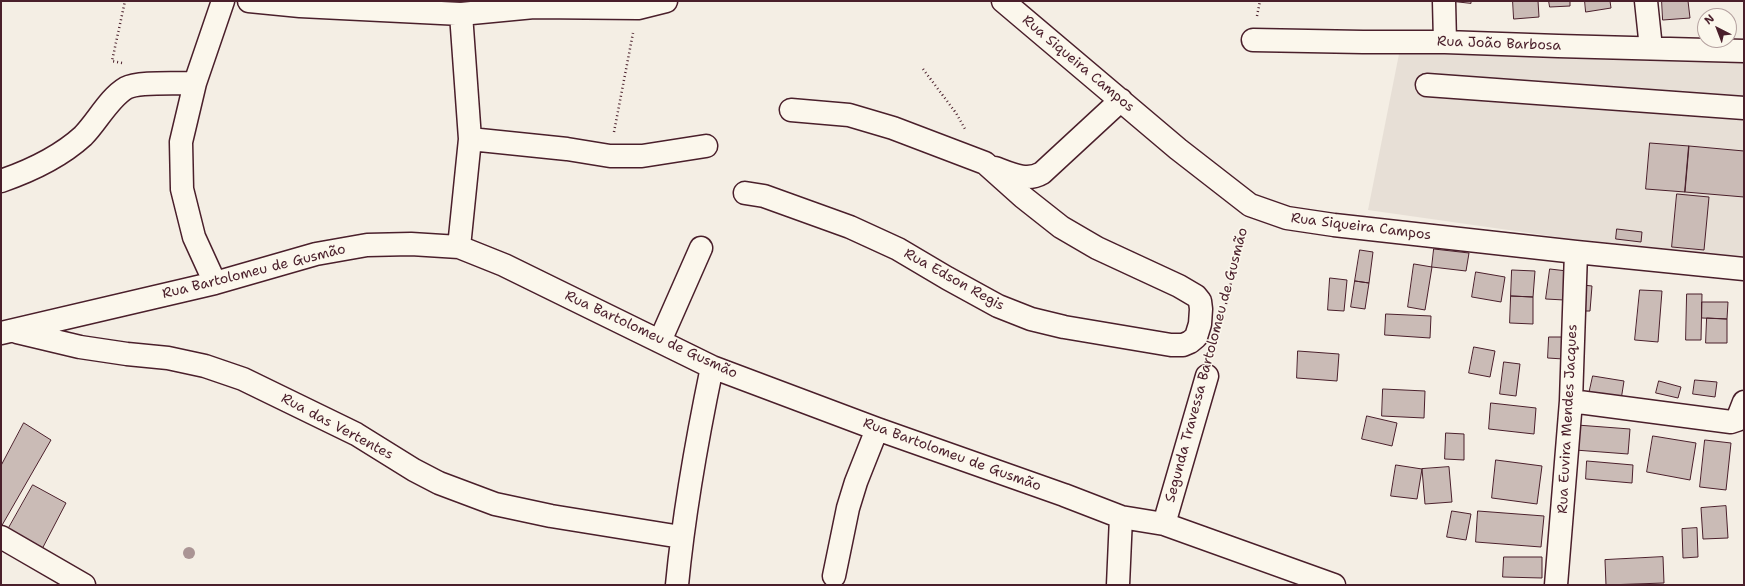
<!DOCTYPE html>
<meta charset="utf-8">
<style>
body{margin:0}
#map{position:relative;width:1745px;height:586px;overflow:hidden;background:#f4eee4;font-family:"Shantell Sans",sans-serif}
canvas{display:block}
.frame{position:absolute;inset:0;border:2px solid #4a1f2b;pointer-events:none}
.north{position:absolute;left:1697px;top:8px;width:40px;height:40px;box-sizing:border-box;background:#fbf7ec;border:1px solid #b4a19f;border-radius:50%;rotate:318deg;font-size:11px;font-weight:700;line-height:16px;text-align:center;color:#4a1f2b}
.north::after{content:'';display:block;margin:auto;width:14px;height:18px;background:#4a1f2b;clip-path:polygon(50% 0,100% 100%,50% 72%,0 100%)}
</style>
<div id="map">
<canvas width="1745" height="586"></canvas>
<div class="frame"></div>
<div class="north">N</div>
</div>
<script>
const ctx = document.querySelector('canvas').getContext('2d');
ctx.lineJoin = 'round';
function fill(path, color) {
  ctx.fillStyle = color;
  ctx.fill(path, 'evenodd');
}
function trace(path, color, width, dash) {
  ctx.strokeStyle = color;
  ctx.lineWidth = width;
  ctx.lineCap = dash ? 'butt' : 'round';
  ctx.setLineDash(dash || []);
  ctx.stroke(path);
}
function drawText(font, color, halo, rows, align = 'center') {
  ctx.font = font + ' "Shantell Sans",sans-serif';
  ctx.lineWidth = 3;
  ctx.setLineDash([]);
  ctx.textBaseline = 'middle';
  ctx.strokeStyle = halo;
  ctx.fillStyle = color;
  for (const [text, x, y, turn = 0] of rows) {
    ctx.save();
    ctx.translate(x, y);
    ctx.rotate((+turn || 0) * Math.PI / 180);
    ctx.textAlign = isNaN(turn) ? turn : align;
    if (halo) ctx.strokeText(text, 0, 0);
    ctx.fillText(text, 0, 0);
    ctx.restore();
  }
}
const built = new Path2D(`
 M1400 49 1744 58V256L1649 250 1368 210Z`);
const building = new Path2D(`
 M1450 1H1471V3Z
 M1513 1H1538L1539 17 1514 19Z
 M1549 1H1570V6L1550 7Z
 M1585 1H1610L1611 8 1586 12Z
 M1662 1H1688L1690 18 1663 20Z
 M1650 143 1689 146 1685 192 1646 189Z
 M1689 146 1744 151V197L1685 192Z
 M1677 194 1709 197 1704 250 1672 247Z
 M1617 229 1642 232 1641 242 1616 239Z
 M1434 249 1469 253 1466 271 1432 267Z
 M1360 250 1373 252 1369 283 1355 281Z
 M1414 264 1432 267 1425 310 1408 307Z
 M1550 269 1567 271 1564 300 1546 299Z
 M1512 270 1535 271 1533 297 1511 296Z
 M1476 272 1505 277 1501 302 1472 297Z
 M1330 278 1347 280 1344 311 1328 310Z
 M1355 281 1369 283 1365 309 1351 307Z
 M1583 285 1592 286 1590 311H1580Z
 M1640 290 1662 291 1658 342 1635 340Z
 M1687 294H1702L1701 340H1686Z
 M1511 296 1533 297V324L1510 323Z
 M1702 302H1728L1727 319 1702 318Z
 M1386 314 1431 316 1430 338 1385 335Z
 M1707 318 1727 319V343H1706Z
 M1549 337H1564L1563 359 1548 358Z
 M1474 347 1495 351 1490 377 1469 373Z
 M1298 351 1339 354 1337 381 1297 378Z
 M1504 362 1520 364 1516 396 1500 394Z
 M1593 376 1624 381 1621 400 1589 394Z
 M1695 380 1717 382 1715 397 1693 394Z
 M1659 381 1681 387 1678 398 1656 393Z
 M1383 389 1425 391 1424 418 1382 416Z
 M1491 403 1536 408 1534 434 1489 429Z
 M1367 416 1397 423 1392 446 1362 439Z
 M24 423 51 440 1 527V466Z
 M1577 425 1630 429 1628 454 1575 450Z
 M1446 433 1464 434V460L1445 459Z
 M1653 436 1696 443 1690 480 1647 472Z
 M1705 440 1731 443 1726 490 1700 487Z
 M1496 460 1542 466 1537 504 1492 498Z
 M1587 461 1633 465 1632 483 1586 479Z
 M1396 465 1422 469 1417 499 1391 496Z
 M1449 467 1452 502 1425 504 1422 469Z
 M33 485 66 503 41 551 6 533Z
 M1726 506 1728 538 1703 539 1701 508Z
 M1452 511 1471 514 1466 540 1447 537Z
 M1478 511 1544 516 1541 547 1476 542Z
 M1697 528 1698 557 1683 558 1682 529Z
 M1504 557H1542V578L1503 577Z
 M1663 557 1664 583 1606 585 1605 560Z`);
const path = new Path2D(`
 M1257 16 1260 1
 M122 63 112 61 125 1
 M923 69 956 113 965 129
 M614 132 633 33
 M1226 304 1244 229`);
const minor = new Path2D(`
 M249 1 300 6 461 14 534 7 638 8 666 1
 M1003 1 1178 149 1250 205 1287 218 1334 225 1576 252 1744 269
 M1444 1 1445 42
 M1646 1 1651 48
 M1253 40 1363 42H1445L1558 46 1744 51
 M1427 85 1744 108
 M470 139 567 149 610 156H642L706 146
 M995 168C1011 174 1027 182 1042 173L1121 100
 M1 181C30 171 60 157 83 136 97 122 109 98 126 88 139 81 178 84 195 83
 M745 193 764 196 850 227 898 249 947 278 998 306 1031 319 1064 327 1171 345H1183L1190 342 1196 337 1200 324 1201 309 1200 301 1196 296 1179 286 1097 248 1061 227 1023 197 985 163 893 128 849 115 791 110
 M459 247 470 139 461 14
 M215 283 194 237 182 189 181 142 195 83 223 1
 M17 332 80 347 127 354 168 358 205 366 243 379 356 434 414 470 439 483 495 504 551 516 681 537
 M1 333 215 283 316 254 367 245 411 244 459 247 504 265 712 367 877 429 1064 495 1121 517 1164 524 1334 585
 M660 341 701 248
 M1571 401 1731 422 1737 420 1744 402
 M1164 524 1207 376
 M1 537 84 585
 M834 576 848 508 856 482 877 429
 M677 585C684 511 697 439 712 367
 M1118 585 1121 517
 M1556 585 1571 401 1576 252`);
const trees = [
 [189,553]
];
const streetNames = [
 ["Rua João Barbosa",1499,44,2],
 ["Rua Siqueira Campos",1078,64,40],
 ["Rua Siqueira Campos",1361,227,7],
 ["Rua Bartolomeu de Gusmão",254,272,-14],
 ["Rua Edson Regis",954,280,29],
 ["Rua Bartolomeu de Gusmão",651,335,25],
 ["Segunda Travessa Bartolomeu de Gusmão",1207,365,-75],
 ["Rua Euvira Mendes Jacques",1568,419,-87],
 ["Rua das Vertentes",337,427,28],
 ["Rua Bartolomeu de Gusmão",952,455,20]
];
fill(built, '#e7dfd6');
fill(building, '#cabbb6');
trace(building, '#4a1f2b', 1);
trace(minor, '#4a1f2b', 25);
trace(path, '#4a1f2b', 2.5, [1, 3]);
trace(minor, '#fbf7ec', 22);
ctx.fillStyle = '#aa9494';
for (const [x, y] of trees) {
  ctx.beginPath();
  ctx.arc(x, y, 6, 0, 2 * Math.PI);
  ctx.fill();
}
drawText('14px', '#4a1f2b', '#fbf7ec', streetNames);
</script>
